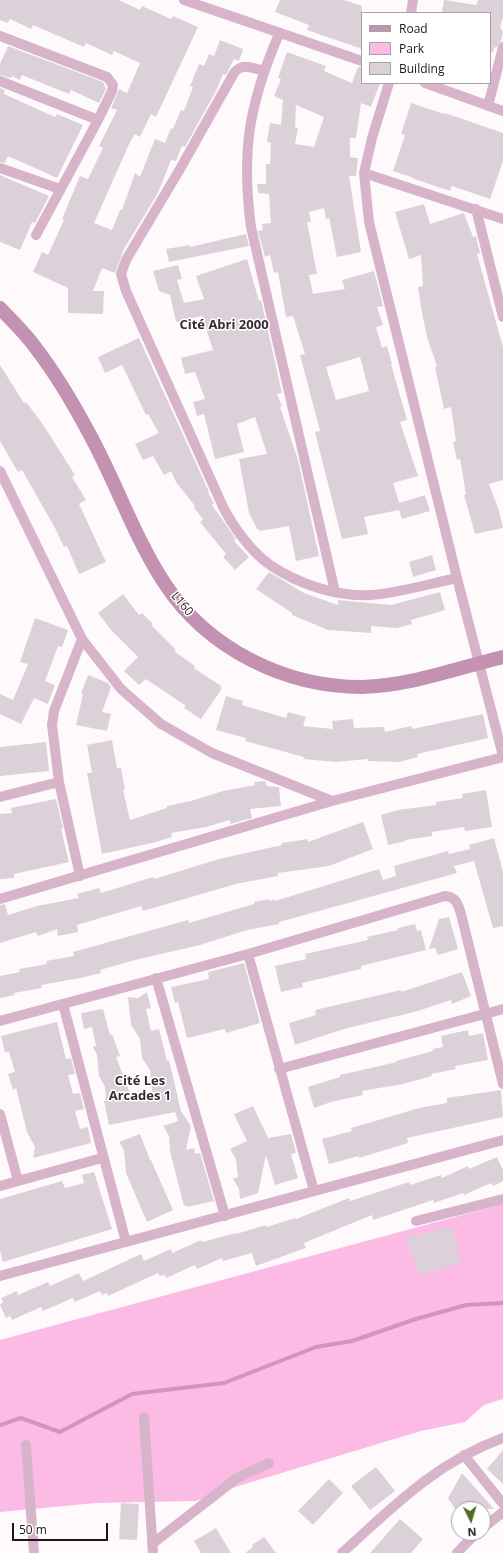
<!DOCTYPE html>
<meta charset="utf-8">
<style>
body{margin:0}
#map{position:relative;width:503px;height:1553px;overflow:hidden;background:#fefafc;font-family:"Open Sans",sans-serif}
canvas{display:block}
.legend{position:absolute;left:361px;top:12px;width:130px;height:72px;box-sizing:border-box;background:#fff;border:1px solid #a4a3a4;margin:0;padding:5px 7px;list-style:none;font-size:12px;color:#1c181b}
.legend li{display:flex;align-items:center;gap:8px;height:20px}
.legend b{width:20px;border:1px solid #a4a3a4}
.north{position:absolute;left:451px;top:1501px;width:40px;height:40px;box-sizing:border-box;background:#fff;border:1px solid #a4a3a4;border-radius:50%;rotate:175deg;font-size:11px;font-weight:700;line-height:16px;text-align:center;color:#1c181b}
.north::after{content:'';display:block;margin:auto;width:14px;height:18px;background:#4d6e24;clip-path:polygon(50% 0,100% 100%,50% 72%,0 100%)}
.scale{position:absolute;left:12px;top:1523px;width:96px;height:18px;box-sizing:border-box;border:2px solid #1c181b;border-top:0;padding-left:5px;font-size:12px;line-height:14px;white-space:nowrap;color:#1c181b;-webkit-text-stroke:3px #fff;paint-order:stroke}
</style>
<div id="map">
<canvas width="503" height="1553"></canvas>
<ul class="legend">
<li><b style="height:5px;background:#c391b1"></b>Road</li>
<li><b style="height:11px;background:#fbbbe5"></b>Park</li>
<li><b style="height:11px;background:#dcd1d8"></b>Building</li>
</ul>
<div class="north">N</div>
<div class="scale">50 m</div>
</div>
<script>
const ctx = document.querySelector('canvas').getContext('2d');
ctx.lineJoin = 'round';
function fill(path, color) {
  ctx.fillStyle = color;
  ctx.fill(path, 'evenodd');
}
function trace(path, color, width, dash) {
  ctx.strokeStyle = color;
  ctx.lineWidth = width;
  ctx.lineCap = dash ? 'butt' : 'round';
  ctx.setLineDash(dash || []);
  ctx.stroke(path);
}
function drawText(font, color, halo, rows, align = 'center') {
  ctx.font = font + ' "Open Sans",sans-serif';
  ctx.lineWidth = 3;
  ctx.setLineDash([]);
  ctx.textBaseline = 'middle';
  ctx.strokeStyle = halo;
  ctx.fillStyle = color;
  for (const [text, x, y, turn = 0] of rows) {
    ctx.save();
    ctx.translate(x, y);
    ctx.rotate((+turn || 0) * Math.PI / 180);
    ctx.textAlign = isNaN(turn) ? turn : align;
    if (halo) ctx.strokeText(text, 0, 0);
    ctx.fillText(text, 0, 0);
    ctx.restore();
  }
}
const green = new Path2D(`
 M503 1204V1399L484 1405 465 1422 421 1431 235 1487 196 1501 96 1503 0 1512V1340Z`);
const stream = new Path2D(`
 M0 1425 21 1418 60 1432 132 1394 224 1383 316 1347 352 1341 416 1319 466 1305 503 1303`);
const building = new Path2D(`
 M0 0H119L140 10 142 6 171 19 173 16 198 27 156 117 151 114 140 137 135 134 130 142 94 223 112 230 120 210H122L135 173 140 177 155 139 165 143 171 128 173 129 181 110 184 111 193 87 190 86 199 64 204 66 209 54 214 56 220 40 243 49 239 61 234 59 226 75 223 74 217 89 185 147 182 146 176 161 171 160 158 193 124 249 115 273 102 268 93 291H104L103 314 68 313V288L33 272 42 252 48 255 64 220 62 219 80 176 88 179 103 148 99 146 117 110 111 108 119 89 127 93 140 63 114 51 112 55 86 43 84 47 33 25 31 29 10 19 7 23 0 20Z
 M280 0H344L362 6V49L307 30 309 25 275 12Z
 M444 0 476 5 478 0H503V18L500 27 503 32 501 41 496 48 494 47 493 52H490V13H442Z
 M8 46 103 82 106 89 99 103 71 90 69 94 22 75 20 80 12 76 11 78 0 75V64Z
 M287 52 326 66 324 71 352 83 358 67H362V83H380L371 107 361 103 356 138H350V157L358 158 356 176H349L361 252 337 257 329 218 326 219 324 208 309 212 311 222H307L317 274 309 275 313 294 345 289 342 280 374 271 383 306 377 307 383 325 376 327 382 348 387 346 392 364H391L407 420 400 422 418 476 393 483 399 503 425 495 430 511 402 519 399 510 364 517 368 534 342 539 315 432 320 431 300 355 305 354 293 316 286 317 278 272 274 273 270 255 265 257 258 231 263 230 262 224 271 223 269 194 258 193 257 184H266V164H270L271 143 267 142 270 123 281 125 283 100 274 96 281 79 278 78ZM296 105 324 117 314 147 295 144 298 128 295 127ZM360 357 369 391 336 400 326 367Z
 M0 88 5 90 4 94 55 117 57 114 83 125 57 178 8 156 5 163 0 162Z
 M411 103 444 114 445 113 503 133V161L490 199 452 186 450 191 414 179V178L393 171 405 135 401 134Z
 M0 175 49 196 35 223 32 222 20 250 0 242Z
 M424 204 430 224 464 213 473 237 476 236 480 253 477 254 503 347V480L489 484 499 511 503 528 475 534 464 495 466 494 460 459 457 460 453 442 456 441 451 407 444 409 435 367 437 366 427 337 422 313 418 287 423 286 421 255 409 259 395 212Z
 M246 234 249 246 169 262 166 249 190 245V247Z
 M247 259 259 301 261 300 282 393 277 394 282 406 280 407 298 460 319 556 296 561 289 526 260 531 257 529 249 513 239 459 267 454 255 417 237 424 244 452 215 459 204 414 197 416 193 402 205 399 195 372 185 374 181 358 213 350 202 316 176 322 170 295 159 291 153 271 178 265 182 279 177 280 184 303 204 299 196 276Z
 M139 338 209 492 208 493 214 503 212 505 236 539 234 541 249 557 235 570 223 557 226 554 200 522 203 519 194 508 195 506 176 482 171 471 164 475 153 456 143 460 135 444 159 433 148 414 146 415 122 365 105 373 98 357Z
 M0 365 24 403 26 402 42 423 75 475 72 477 86 500 79 504 106 562 79 574 67 546 64 547 55 528 22 470 18 472 0 441Z
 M432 555 436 570 413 577 409 562Z
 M269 572 304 593 338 605V600L391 605 440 592 445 610 411 620 412 624 397 628 371 626V633L328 630 292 615V613L256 589Z
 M123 594 139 615 142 613 153 624 151 625 176 650 174 651 195 666 194 668 221 686V690L201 719 184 708 186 706 146 679 139 685 124 671 138 657 111 630 98 613Z
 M35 618 68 630 62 647 58 646 45 681 55 685 48 704 34 698 21 724 0 714V694L13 700 28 664 20 662Z
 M88 675 108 683 111 687 102 712 111 714 107 731 76 725 83 694H81Z
 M226 696 243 701 242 705 286 718 288 712 306 717 303 726 333 729 332 721 353 719 354 728 384 727 385 732 411 726 412 729 483 714 488 738 417 754 418 757 399 762 368 761V759L336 762 303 759 304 757 245 741 246 738 216 730Z
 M112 740 117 768H121L125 790H123L130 820 167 808V806L191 801 223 791 255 785 254 782 265 781 267 786 279 787 281 806 250 809 252 818 230 824V820L206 827 171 833 172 837 156 842 102 854 87 773H92L87 745Z
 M46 742 49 771 0 776V747Z
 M486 790 492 827 465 831 464 827 432 832V836L405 840 406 841 388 845 381 815 398 810 436 805V802L463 798 462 794Z
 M56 799 63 828 61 829 69 862 14 874V878L0 879V814L12 813 11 808Z
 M363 822 373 849 329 866 278 873V876L236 884 143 911 141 906 77 925 78 932 58 936 57 929 38 936 36 932 0 943V905L5 904 8 915 37 906 79 898 77 894 99 888 101 893 153 877 154 879 219 859 282 845V843L308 839V842Z
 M494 838 503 872V926L493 928 474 861 454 866 457 873 279 922V924L247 930 200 945 135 960 100 970 101 973 80 978 41 985 42 988 14 993 15 995 0 998V976L20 972 19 969 47 964 46 961 74 956 73 952 188 920 189 923 254 904V902L269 899 270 901 275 899V901L379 869 383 880 396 876 394 866 448 851 449 854 470 849 469 845Z
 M449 917 458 949 438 955 435 948 429 949 439 919Z
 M415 924 417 931 421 930 426 950 361 966V969L302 983 303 987 281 992 275 966 306 959 305 954 368 940 367 937 398 930V928Z
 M244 963 260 1023 226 1033 225 1029 187 1038 178 1002 175 1003 171 987 209 979 208 972Z
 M462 972 471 996 452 1004 451 1000 418 1011 344 1029 295 1045 289 1023 316 1015 315 1010 401 990V992Z
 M147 992 151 1008 146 1009 151 1031 159 1029 167 1061 169 1060 181 1111 191 1126 186 1150 194 1148 195 1154 200 1153 214 1201 187 1207 186 1205 184 1206 170 1151 169 1136 163 1126 178 1121 175 1112 109 1125 104 1101H106L105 1087 99 1076 97 1055 93 1047 96 1046 92 1027 84 1029 81 1013 103 1009 110 1035 112 1034 120 1056 116 1057 131 1096 152 1092 150 1070 142 1058 140 1039 131 1025 128 997 138 998Z
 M57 1022 66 1059 71 1058 75 1074 68 1075 73 1094 80 1093 83 1106 84 1109 75 1111 80 1129 88 1127 91 1143 33 1158 35 1147 27 1132 16 1088 13 1090 8 1074 15 1072 9 1052H5L1 1036Z
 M468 1030 469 1036 483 1033 488 1060 455 1066 456 1069 431 1074 432 1076 403 1084 362 1091 363 1095 331 1102 314 1108 308 1087 340 1077V1075L397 1062 396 1061 433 1051 432 1049 443 1047 441 1036Z
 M501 1090 503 1117 407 1138 408 1143 359 1158V1156L329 1164 322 1139 352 1131 351 1128 382 1119 419 1108 447 1103V1098Z
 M253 1106 268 1138 291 1134 296 1153 291 1154 298 1178 275 1185 266 1155 258 1193 240 1199 239 1189 233 1179 238 1177 236 1159 230 1149 247 1141 234 1114Z
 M140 1134 150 1160H151L173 1210 147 1222 126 1173 124 1150 119 1142Z
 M497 1157 503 1170V1181L493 1186 491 1183 464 1195 463 1193 434 1203 433 1200 373 1220 372 1215 304 1243 306 1248 256 1266 252 1253 223 1261 222 1258 197 1269 195 1265 166 1278 165 1275 160 1276 158 1273 108 1296 107 1293 102 1295 100 1291 75 1302 73 1298 43 1311 41 1307 12 1320 10 1316 6 1318 0 1305 3 1302 1 1298 17 1291 18 1295 48 1282 50 1286 79 1273 83 1281 141 1254 144 1261 171 1249 172 1253 201 1240 202 1242 236 1233V1234L266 1225 267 1227 295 1218 296 1219 349 1198 350 1201 409 1182 410 1185 441 1175 442 1178 468 1166 469 1169Z
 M94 1172 112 1229 3 1262 0 1251V1199L62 1181 65 1188 84 1183 82 1175Z
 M452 1226 461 1263 420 1275 405 1238Z
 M503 1450V1484L487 1469Z
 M376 1467 395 1491 370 1510 351 1486Z
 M462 1473 494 1509H455L448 1498Z
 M329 1479 343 1493 313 1525 298 1511Z
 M121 1503 139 1504 137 1540 119 1539Z
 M400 1519 423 1539 411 1553H370Z
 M216 1528 231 1553H201L194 1541Z
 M264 1537 276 1553H245L253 1547 252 1545Z`);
const street = new Path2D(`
 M184 0 362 61
 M411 13 413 0
 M279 34C249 104 241 151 251 227L335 592
 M0 36 107 77 113 85 112 91 98 120 36 235
 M264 71C253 68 242 62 234 73L180 169 126 260 121 274 126 291 224 509C235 529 251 551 270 565 298 584 337 597 370 595 400 593 428 584 457 578
 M0 81 98 120
 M389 83 372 138 364 173 369 222 457 578 503 756
 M425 83 503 111
 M488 106 503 47
 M0 168 60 189
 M364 173 503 219
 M476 209 503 317
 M0 471 82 639 121 689 161 724 212 753 332 801
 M0 797 59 782
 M80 876 59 782 52 725 54 711 82 639
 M0 899 332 801 503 757
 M248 954 314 1191
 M156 978 225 1216
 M63 1004 126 1242
 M0 1021 248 954 445 896C456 897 458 904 461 914L503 1084
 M279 1069 503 1009
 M0 1114 18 1181
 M0 1186 102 1158
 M416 1221 503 1199
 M0 1276 503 1140
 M144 1417 153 1553
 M26 1445 34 1553
 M464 1455 503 1504
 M483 1528 503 1512
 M152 1544 237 1478 269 1463
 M342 1553C394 1506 435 1463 503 1438
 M457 1553 476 1533`);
const secondary = new Path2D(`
 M0 308C12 321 25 333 35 347 56 374 73 403 89 433 116 482 134 537 165 584 208 649 285 687 362 687 410 686 457 668 503 657`);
const streetNames = [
 ["L160",182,604,50]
];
const neighbourhoodNames = [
 ["Cité Abri 2000",224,325],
 ["Cité Les",140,1081],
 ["Arcades 1",140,1096]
];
fill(green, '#fbbbe5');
trace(stream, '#d98fc0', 4);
fill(building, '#dcd1d8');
trace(street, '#d7b4ca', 10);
trace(secondary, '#c391b1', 14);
drawText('12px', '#1c181b', '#fff', streetNames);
drawText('bold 13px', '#332b30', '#fff', neighbourhoodNames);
</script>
